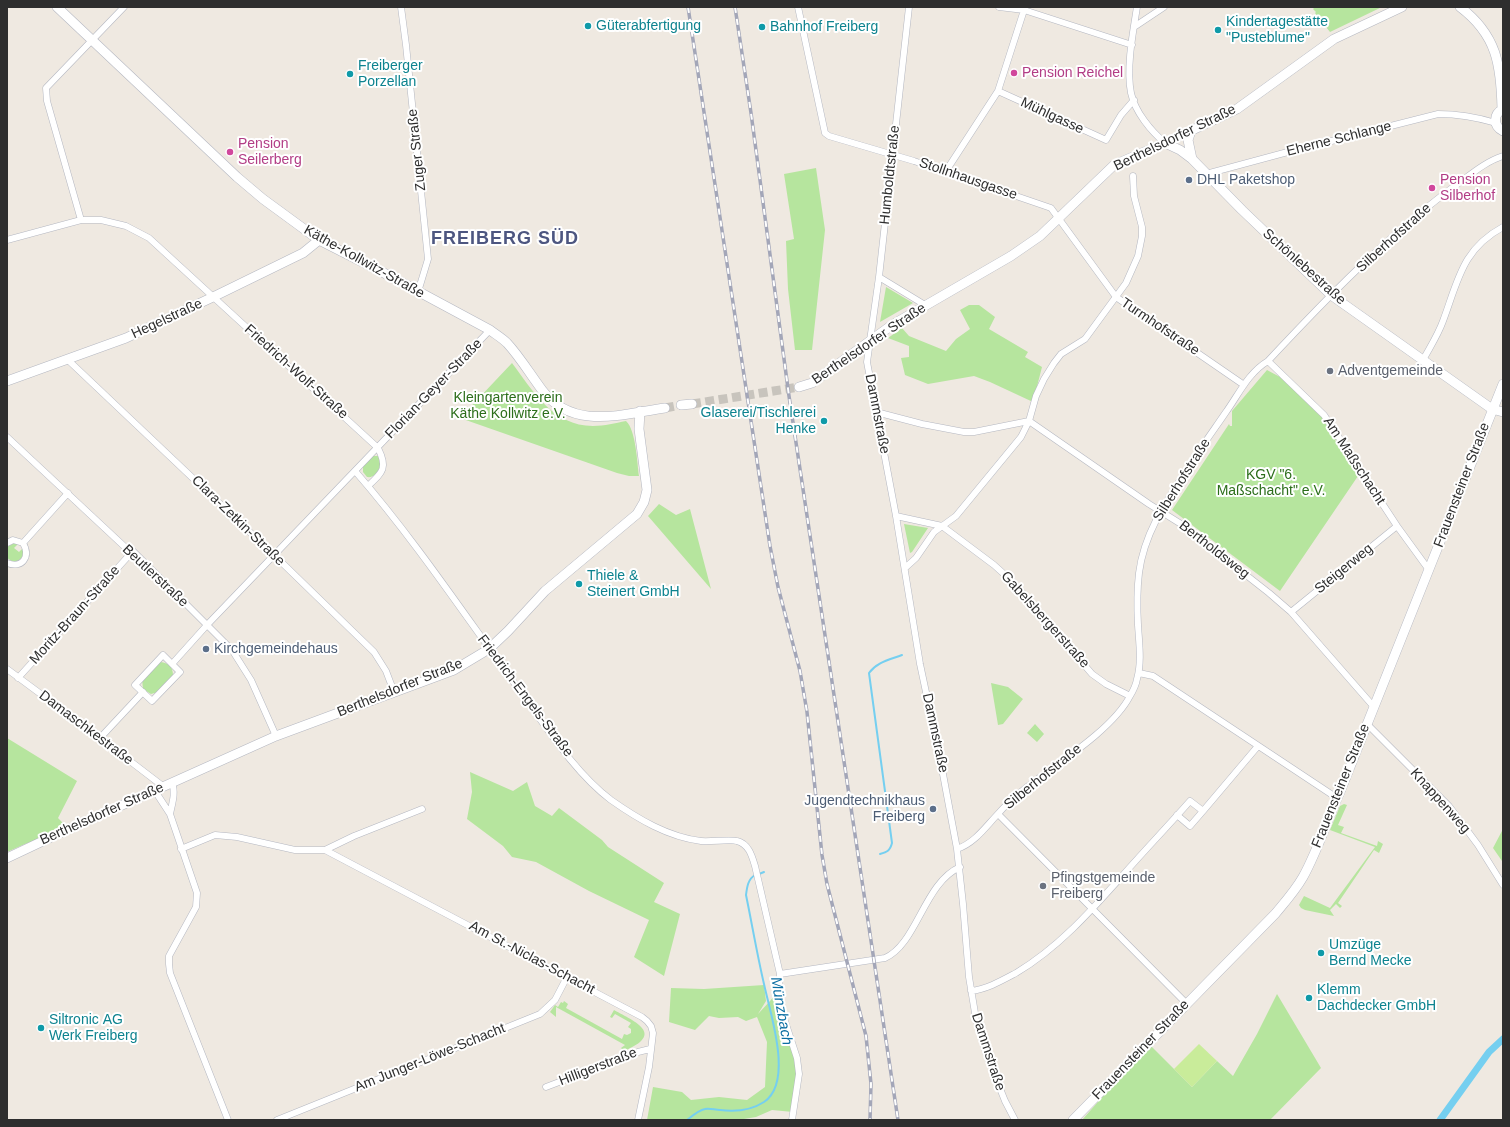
<!DOCTYPE html>
<meta charset="utf-8">
<style>
body{margin:0}
#map{position:relative;width:1510px;height:1127px;overflow:hidden;background:#efe9e1;font-family:Helvetica,sans-serif}
canvas{display:block}
.frame{position:absolute;inset:0;border:8px solid #2e2e2e;pointer-events:none}
</style>
<div id="map">
<canvas width="1510" height="1127"></canvas>
<div class="frame"></div>
</div>
<script>
const ctx = document.querySelector('canvas').getContext('2d');
ctx.lineJoin = 'round';
function fill(path, color) {
  ctx.fillStyle = color;
  ctx.fill(path, 'evenodd');
}
function trace(path, color, width, dash) {
  ctx.strokeStyle = color;
  ctx.lineWidth = width;
  ctx.lineCap = dash ? 'butt' : 'round';
  ctx.setLineDash(dash || []);
  ctx.stroke(path);
}
function drawText(font, color, halo, rows, align = 'center') {
  ctx.font = font + ' Helvetica,sans-serif';
  ctx.lineWidth = 4;
  ctx.setLineDash([]);
  ctx.textBaseline = 'middle';
  ctx.strokeStyle = halo;
  ctx.fillStyle = color;
  for (const [text, x, y, turn = 0] of rows) {
    ctx.save();
    ctx.translate(x, y);
    ctx.rotate((+turn || 0) * Math.PI / 180);
    ctx.textAlign = isNaN(turn) ? turn : align;
    if (halo) ctx.strokeText(text, 0, 0);
    ctx.fillText(text, 0, 0);
    ctx.restore();
  }
}
const green = new Path2D(`
 M1315 7 1319 8 1382 7 1330 32 1315 13 1316 12 1313 9Z
 M816 168 825 230 812 350H795L788 289 786 241 794 239 784 174Z
 M886 287 913 303 880 322Z
 M969 305H979L995 317 989 329 1028 352 1025 357 1042 367 1033 402 990 382 974 376 928 384 905 375 901 358 909 357V346L888 338 902 328 909 336 946 351 956 339 970 329 960 310Z
 M512 363C533 391 553 426 593 426 605 426 615 423 626 421 636 430 637 462 639 476H629L617 473 460 418Z
 M1267 370 1280 377 1319 412 1338 440H1335L1358 476 1280 591 1172 510 1229 424 1230 426H1232V411Z
 M373 456H378L380 458 381 468C376 473 374 478 367 477L363 472V466Z
 M659 504 676 515 690 509 711 589 648 516Z
 M904 524 928 528 912 552 910 553Z
 M14 543 18 544 14 548 19 552 23 548C25 556 21 561 13 562L7 558V547Z
 M159 662C168 662 173 667 173 675L158 692 151 694 143 689 142 679Z
 M991 683 1008 687 1023 699 1003 724 998 725Z
 M1035 724 1044 734 1037 742 1027 733Z
 M7 738 77 781 58 818 69 829 25 844 7 852Z
 M470 772 513 791 527 782 535 806 552 816 559 808 602 840 608 847 664 883 654 902 680 914 664 976 634 957 649 920 589 891 536 862 512 857 503 846 467 819 472 792Z
 M1344 804 1347 805 1338 825 1344 827 1341 833 1377 846 1378 841 1383 844 1379 853 1374 850 1338 903 1342 906 1340 908 1336 904 1330 910 1334 916 1305 910 1301 908 1299 905 1304 896 1330 908 1375 847 1330 830 1340 806Z
 M1503 829V859L1502 861 1493 848Z
 M764 985 766 1001 758 1014 770 1001 779 990 799 1074 793 1112 772 1110 756 1117 738 1120H647L653 1087 682 1092 691 1100 719 1097 747 1100 765 1087 767 1042 757 1017 746 1021 738 1017 719 1018 709 1016 695 1030 669 1022 671 988 704 989Z
 M1277 994 1321 1068 1270 1120H1082L1149 1044 1192 1087 1217 1061 1233 1076 1257 1034Z
 M564 1001 568 1004 566 1008 622 1039 624 1034 627 1035 631 1033V1029L628 1027 631 1023 615 1014 612 1018 610 1017 614 1010C636 1022 665 1034 624 1051L621 1048 625 1045 556 1007V1017L550 1012 555 1005 558 1007 561 1002 563 1003Z`);
const pitch = new Path2D(`
 M1199 1044 1217 1061 1192 1087 1174 1069Z`);
const stream = new Path2D(`
 M880 854C887 852 890 851 892 843L869 673C877 662 889 660 902 655
 M759 874 764 872
 M687 1120C692 1116 699 1110 705 1109 710 1108 715 1110 720 1110 735 1112 750 1111 764 1102 794 1082 770 1013 764 984 757 954 752 924 746 895 747 887 748 879 755 875`);
const canal = new Path2D(`
 M1440 1120 1489 1052 1503 1039`);
const secondaryTunnel = new Path2D(`
 M692 404 799 387
 M665 408 681 405`);
const street = new Path2D(`
 M401 7 406 45 428 259 418 292
 M798 7 825 133 829 136 914 161 1051 208 1116 297 1244 385
 M909 7 879 277 867 362 896 516 920 664 940 758 957 849 963 904 969 977 976 1019 987 1056 1005 1101 1015 1120
 M999 7 1024 10 1132 45
 M1137 7C1133 32 1126 68 1131 93 1135 112 1151 131 1165 143
 M1134 27 1164 7
 M998 91 1106 140 1121 115 1134 100
 M946 171 998 91 1025 7
 M1206 174 1284 153 1438 114C1459 114 1476 117 1496 123
 M81 220 47 101 46 88 124 7
 M7 240 81 220H101L126 226 149 238 378 448C388 468 383 472 368 486
 M879 277 925 305
 M68 360 274 555 374 652 386 671 394 692
 M1423 360C1430 347 1438 335 1443 321 1458 281 1462 249 1503 227
 M1268 361 1324 415 1397 526 1429 570
 M876 412 922 424 964 432H974L1029 421
 M1029 421 1149 504 1181 524 1269 593 1291 612 1374 707
 M7 437 126 548 133 551 232 650 251 680 276 736
 M355 471C415 540 466 617 520 691 547 728 575 773 611 800 638 819 668 837 701 841 711 842 730 839 737 841 749 844 752 856 755 866L780 974 779 990 781 1009 797 1058 799 1074 792 1120
 M896 516 942 526 994 565 1014 583 1092 674 1106 684 1130 696
 M7 543 13 540 23 543C31 557 22 569 7 563
 M23 543 68 493
 M905 568 916 558 934 532 956 516 1021 437 1029 421 1036 396 1044 379 1054 363 1061 354 1085 339 1126 283 1138 256 1142 236V227L1134 196 1133 176
 M1291 612 1397 526
 M163 655 180 672 152 701 135 685Z
 M172 664 207 625 490 330
 M7 669 100 738 164 787
 M1139 673 1153 676 1337 798
 M18 678 133 551
 M1367 724 1449 806 1478 845 1503 885
 M100 738 143 692
 M155 791 170 814 197 893 196 907 169 956V964L170 973 228 1120
 M170 814C172 804 176 793 172 783
 M998 814 1187 1004
 M1177 815 1190 826 1203 811
 M181 849 215 835 237 837 295 850H325L642 1017 647 1021 651 1026 653 1033 649 1067 638 1120
 M957 849C974 843 984 829 996 816 1004 807 1013 798 1022 791 1053 766 1112 731 1130 696 1133 691 1136 685 1137 679 1142 662 1139 642 1138 625 1137 607 1137 590 1139 573 1144 533 1167 500 1188 468 1200 449 1213 431 1226 412 1239 394 1248 373 1268 361 1325 300 1385 238 1452 188 1468 177 1484 162 1503 156
 M325 850 354 836 422 809
 M780 974 885 958C917 944 924 883 960 867
 M971 991C987 989 1001 981 1016 973 1058 948 1090 912 1123 875 1145 850 1168 826 1190 801L1203 811 1258 746
 M546 1087 638 1052 650 1049
 M277 1120 540 1014 555 1000 567 977`);
const secondary = new Path2D(`
 M57 7 237 177 263 199 319 240 384 273 490 330C495 334 502 338 507 343 520 357 530 374 542 390 573 431 622 414 665 408
 M1460 7C1497 35 1501 65 1502 109
 M1503 109C1493 114 1493 126 1503 131
 M1191 131 1188 140 1192 159
 M1165 143 1180 150 1192 159 1242 210 1331 295 1492 409 1503 412
 M7 381 126 338 213 297 303 253 319 240
 M799 387 812 383 892 325 1011 256 1040 236 1114 165 1165 143 1237 109 1334 39 1402 7
 M681 405 692 404
 M7 858 60 833 276 736 454 670 489 649 508 631 545 591 637 514 644 502 647 490 639 429 640 411
 M1073 1120 1275 914C1285 902 1295 891 1303 877 1318 850 1327 820 1340 792L1503 384`);
const rail = new Path2D(`
 M688 7 770 546 778 587 800 671 807 712 822 855 827 884 866 1036 871 1084 870 1120
 M735 7 751 113 789 396 898 1120`);
const markers = [
 [588,26,4,"#0f9aa8"],
 [762,27,4,"#0f9aa8"],
 [1218,30,4,"#0f9aa8"],
 [1014,73,4,"#d1479c"],
 [350,74,4,"#0f9aa8"],
 [230,152,4,"#d1479c"],
 [1189,180,4,"#5c6f8a"],
 [1432,188,4,"#d1479c"],
 [1330,371,4,"#6b7280"],
 [824,421,4,"#0f9aa8"],
 [579,584,4,"#0f9aa8"],
 [206,649,4,"#5c6f8a"],
 [933,809,4,"#5c6f8a"],
 [1043,886,4,"#6b7280"],
 [1321,953,4,"#0f9aa8"],
 [1309,998,4,"#0f9aa8"],
 [41,1028,4,"#0f9aa8"]
];
const cultureNames = [
 ["Kindertagestätte",1226,22],
 ["\"Pusteblume\"",1226,38],
 ["Güterabfertigung",596,26],
 ["Bahnhof Freiberg",770,27],
 ["Freiberger",358,66],
 ["Porzellan",358,82],
 ["Glaserei/Tischlerei",816,413,"right"],
 ["Henke",816,429,"right"],
 ["Thiele &",587,576],
 ["Steinert GmbH",587,592],
 ["Umzüge",1329,945],
 ["Bernd Mecke",1329,961],
 ["Klemm",1317,990],
 ["Dachdecker GmbH",1317,1006],
 ["Siltronic AG",49,1020],
 ["Werk Freiberg",49,1036]
];
const hotelNames = [
 ["Pension Reichel",1022,73],
 ["Pension",238,144],
 ["Seilerberg",238,160],
 ["Pension",1440,180],
 ["Silberhof",1440,196]
];
const streetNames = [
 ["Mühlgasse",1052,116,25],
 ["Berthelsdorfer Straße",1175,138,-26],
 ["Eherne Schlange",1339,139,-14],
 ["Zuger Straße",417,150,-96],
 ["Humboldtstraße",890,175,-84],
 ["Stollnhausgasse",968,179,19],
 ["Silberhofstraße",1394,238,-42],
 ["Käthe-Kollwitz-Straße",364,262,29],
 ["Schönlebestraße",1304,267,42],
 ["Hegelstraße",167,319,-25],
 ["Turmhofstraße",1160,327,34],
 ["Berthelsdorfer Straße",869,344,-34],
 ["Friedrich-Wolf-Straße",296,372,42],
 ["Florian-Geyer-Straße",434,389,-46],
 ["Dammstraße",877,414,79],
 ["Am Maßschacht",1354,461,57],
 ["Silberhofstraße",1182,480,-58],
 ["Frauensteiner Straße",1462,485,-69],
 ["Clara-Zetkin-Straße",238,521,44],
 ["Bertholdsweg",1214,550,38],
 ["Steigerweg",1344,569,-39],
 ["Beutlerstraße",155,576,43],
 ["Moritz-Braun-Straße",75,615,-48],
 ["Gabelsbergerstraße",1045,620,48],
 ["Berthelsdorfer Straße",400,688,-22],
 ["Friedrich-Engels-Straße",525,696,53],
 ["Damaschkestraße",86,728,37],
 ["Dammstraße",935,733,78],
 ["Silberhofstraße",1043,777,-39],
 ["Frauensteiner Straße",1341,786,-68],
 ["Knappenweg",1440,801,48],
 ["Berthelsdorfer Straße",102,814,-24],
 ["Am St.-Niclas-Schacht",532,958,28],
 ["Frauensteiner Straße",1141,1050,-46],
 ["Dammstraße",988,1052,72],
 ["Am Junger-Löwe-Schacht",430,1058,-22],
 ["Hilligerstraße",598,1067,-21]
];
const serviceNames = [
 ["DHL Paketshop",1197,180],
 ["Kirchgemeindehaus",214,649],
 ["Jugendtechnikhaus",925,801,"right"],
 ["Freiberg",925,817,"right"]
];
const worshipNames = [
 ["Adventgemeinde",1338,371],
 ["Pfingstgemeinde",1051,878],
 ["Freiberg",1051,894]
];
const parkNames = [
 ["Kleingartenverein",508,398],
 ["Käthe Kollwitz e.V.",508,414],
 ["KGV \"6.",1271,475],
 ["Maßschacht\" e.V.",1271,491]
];
const waterNames = [
 ["Münzbach",781,1011,80]
];
const districtNames = [
 ["FREIBERG SÜD",505,239]
];
fill(green, '#b6e59e');
fill(pitch, '#c9ec9a');
trace(stream, '#75cff0', 2);
trace(canal, '#75cff0', 7);
trace(secondaryTunnel, '#c8c4bd', 9, [9, 4.5]);
trace(street, '#b4b7c1', 7);
trace(secondary, '#b4b7c1', 10);
trace(street, '#fff', 6);
trace(secondary, '#fff', 9);
trace(rail, '#a3a6b8', 3.5);
trace(rail, '#fff', 2, [6]);
for (const [x, y, r, color] of markers) {
  const dot = new Path2D();
  dot.arc(x, y, r, 0, 2 * Math.PI);
  ctx.fillStyle = color;
  ctx.fill(dot);
  trace(dot, '#fff', 1.5);
}
drawText('14px', '#0d838f', '#fff', cultureNames, 'left');
drawText('14px', '#b23c85', '#fff', hotelNames, 'left');
drawText('14px', '#2e2e2e', '#fff', streetNames);
drawText('14px', '#4e5e75', '#fff', serviceNames, 'left');
drawText('14px', '#5b616d', '#fff', worshipNames, 'left');
drawText('14px', '#2c6e1b', '#fff', parkNames);
drawText('italic 15px', '#0d6fa3', '#fff', waterNames);
ctx.letterSpacing = '1px';
drawText('bold 18px', '#4d5680', '#fff', districtNames);
ctx.letterSpacing = '0px';
</script>
